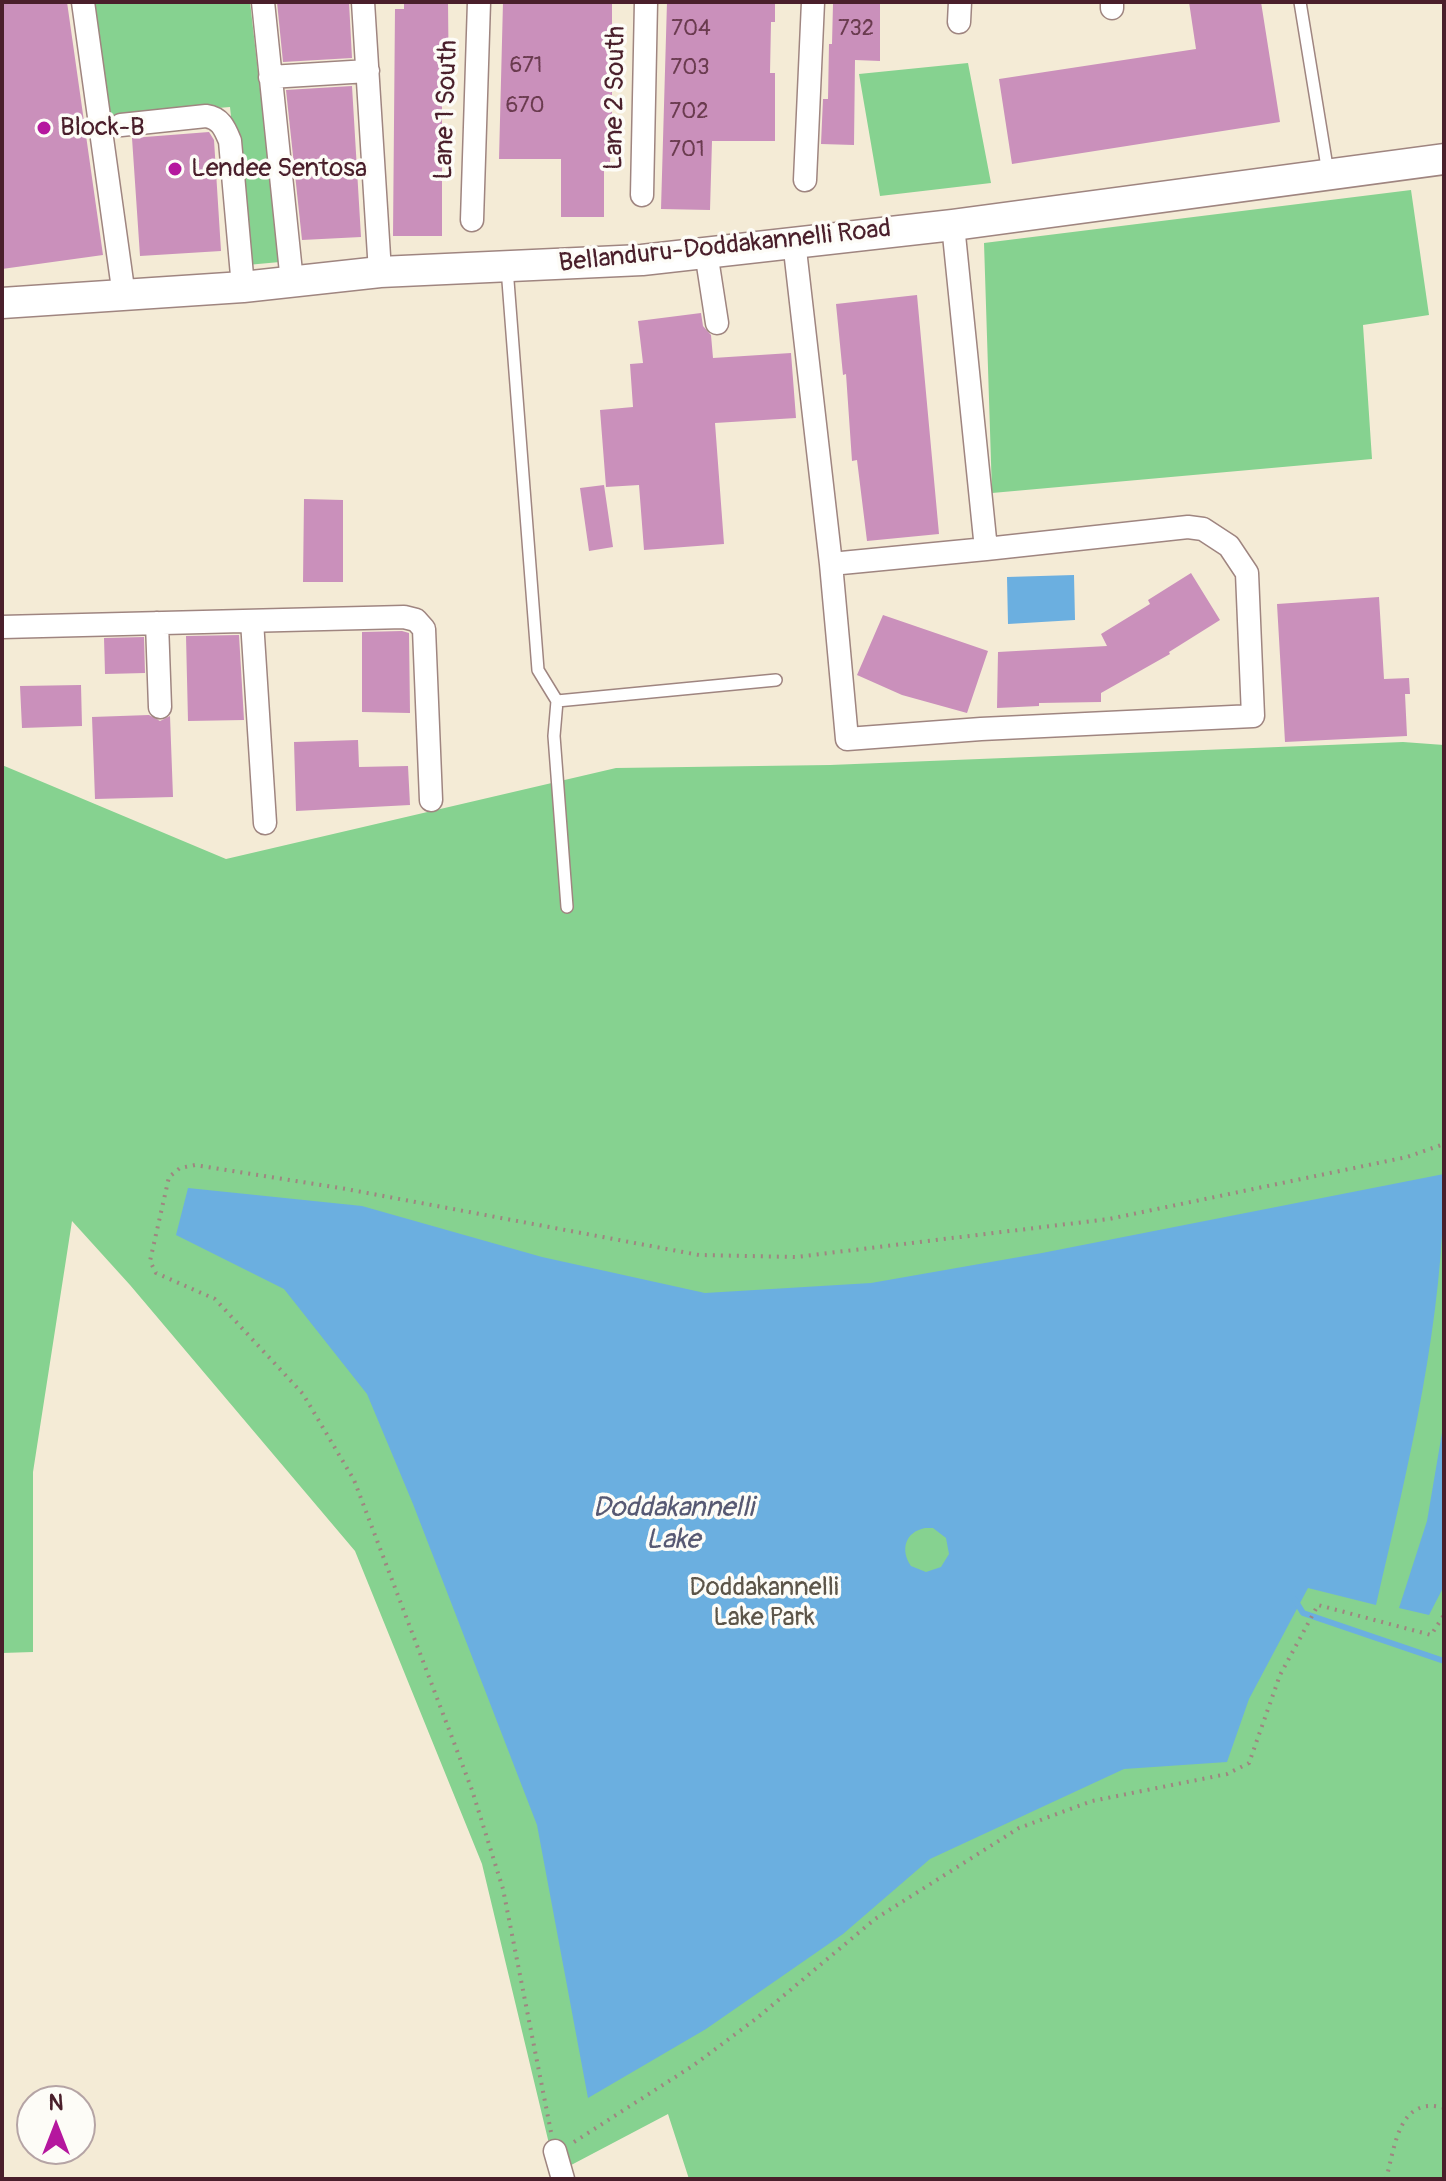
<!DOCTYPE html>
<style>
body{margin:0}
#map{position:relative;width:1446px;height:2181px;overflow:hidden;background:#f4ebd6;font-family:Pangolin,sans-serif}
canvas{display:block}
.frame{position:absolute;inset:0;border:4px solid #4a1f2b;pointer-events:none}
.north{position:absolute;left:16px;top:2085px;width:80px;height:80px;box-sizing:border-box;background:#fdfcf7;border:2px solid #b5a4a5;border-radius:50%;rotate:0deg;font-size:22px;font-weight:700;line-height:32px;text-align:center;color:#4a1f2b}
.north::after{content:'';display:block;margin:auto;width:28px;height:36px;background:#b5179e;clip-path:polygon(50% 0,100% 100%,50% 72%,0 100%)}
</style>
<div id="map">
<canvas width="1446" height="2181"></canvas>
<div class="frame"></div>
<div class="north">N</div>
</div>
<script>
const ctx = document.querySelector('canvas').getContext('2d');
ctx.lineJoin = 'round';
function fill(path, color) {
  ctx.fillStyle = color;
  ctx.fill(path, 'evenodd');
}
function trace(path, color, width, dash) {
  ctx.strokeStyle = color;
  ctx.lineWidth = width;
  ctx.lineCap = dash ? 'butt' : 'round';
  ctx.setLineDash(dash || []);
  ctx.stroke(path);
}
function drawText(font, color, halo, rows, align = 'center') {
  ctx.font = font + ' Pangolin,sans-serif';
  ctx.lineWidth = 7;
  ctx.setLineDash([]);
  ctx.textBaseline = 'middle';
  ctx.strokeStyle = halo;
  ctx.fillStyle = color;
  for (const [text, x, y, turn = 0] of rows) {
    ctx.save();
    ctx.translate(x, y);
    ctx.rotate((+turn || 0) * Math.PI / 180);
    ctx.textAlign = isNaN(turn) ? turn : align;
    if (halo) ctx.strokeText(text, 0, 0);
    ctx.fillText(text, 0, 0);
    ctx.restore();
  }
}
const green = new Path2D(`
 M95 2H250L280 262 247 265 230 107 110 117Z
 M968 63 991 183 880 196 859 74Z
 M1411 190 1429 315 1363 325 1372 459 992 493 984 243Z
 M1403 742 1444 745V2179H689L668 2114 556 2173 482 1864 355 1551 130 1285 72 1221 33 1472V1652L2 1653V765L226 859 616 768 830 765Z`);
const water = new Path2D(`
 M1074 575 1075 620 1008 624 1007 577Z
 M1444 1174C1444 1320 1409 1463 1376 1605L1308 1588 1249 1699 1227 1762 1124 1769 930 1859 843 1934 706 2029 588 2098 537 1825 413 1504 367 1394 284 1289 176 1235 188 1188 362 1206 542 1257 705 1293 871 1283 1042 1253ZM925 1528H933L946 1538 949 1554 941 1567 926 1572 911 1566C900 1550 905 1532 925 1528Z
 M1444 1421V1586L1429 1615 1399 1608 1427 1521Z`);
const stream = new Path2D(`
 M1295 1600 1303 1613 1444 1661`);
const building = new Path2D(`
 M2 2H67L103 255 2 269Z
 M277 2H349L352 58 283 62Z
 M404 2H448L449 100H442V236H393L395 9H404Z
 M503 2H612V121L610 163H604V217H561V159H499Z
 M667 2H775V22H771L770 73H775V141H712L710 210 661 209Z
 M1189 2H1261L1280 122 1012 164 999 79 1196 49Z
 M833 4H880V61L855 60 854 145 821 144 823 99H828L829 44H832Z
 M352 86 361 237 302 240 286 90Z
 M209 132 214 140 221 251 140 256 132 138Z
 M917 295 939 534 867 541 857 460 852 461 846 374 843 375 836 304Z
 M701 313 703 326 711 335 713 358 791 353 796 418 715 423 724 544 644 550 639 485 606 487 600 410 633 407 630 364 643 363 638 321Z
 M604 485 613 547 589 551 580 488Z
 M304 499 343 500V582H303Z
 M1191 573 1220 620 1169 652 1170 654 1101 693V702L1039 703V706L997 708 998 652 1107 646 1101 634 1150 604 1148 600Z
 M1379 597 1384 679 1409 678 1410 694H1405L1407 736 1285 742 1277 604Z
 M883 615 988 651 967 713 902 695 857 675Z
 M402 631 409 633 410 713 362 712V632Z
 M239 635 244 720 188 721 186 636Z
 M144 637 145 673 105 674 104 638Z
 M81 685 82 726 22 728 20 686Z
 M149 715 160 721 170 716 173 797 95 799 92 717Z
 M358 740 359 767 408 766 410 805 296 811 294 742Z`);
const path = new Path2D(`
 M551 2132 503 1889 472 1790 354 1480 303 1394 215 1299 156 1273 150 1261 169 1177 180 1168 195 1165 346 1189 699 1255 796 1257 1109 1219 1407 1157 1444 1144
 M574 2142 694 2065 757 2018 875 1919 1019 1828 1092 1801 1227 1774 1249 1763 1280 1675 1318 1605 1431 1635 1444 1615
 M1386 2179C1395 2148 1398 2095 1444 2108`);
const lane = new Path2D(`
 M1300 2 1328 173
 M507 268 538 670 557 701 776 680
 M557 701 554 736 567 907`);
const street = new Path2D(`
 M83 2 124 296
 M263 2 292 282
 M363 2 380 272
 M1112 8V2
 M959 22 960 2
 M270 77 368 71
 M121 125 206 116C221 118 225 129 230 141L243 287
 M805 180 813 2
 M642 195 646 2
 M472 220 479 2
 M794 241 831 564 847 739 981 729 1253 716 1247 573 1229 546 1203 529 1188 527 986 549 953 225
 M706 252 717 323
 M831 564 986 549
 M252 621 265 823
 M157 623 160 707
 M2 627 404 617 416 620 424 629 431 800
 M555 2151 563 2179`);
const secondary = new Path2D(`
 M2 303 243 287 380 272 642 260 953 225 1444 159`);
const markers = [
 [44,128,8,"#b5179e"],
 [175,169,8,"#b5179e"]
];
const numberNames = [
 ["704",691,29],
 ["732",856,29],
 ["671",526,66],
 ["703",690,68],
 ["670",525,106],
 ["702",689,112],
 ["701",687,150]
];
const streetNames = [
 ["Lane 2 South",616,98,-89],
 ["Lane 1 South",447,110,-88],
 ["Bellanduru-Doddakannelli Road",725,247,-6]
];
const poiNames = [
 ["Block-B",60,128],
 ["Lendee Sentosa",191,169]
];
const parkNames = [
 ["Doddakannelli",764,1588],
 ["Lake Park",764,1618]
];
const waterNames = [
 ["Doddakannelli",673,1509],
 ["Lake",673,1541]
];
fill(green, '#86d290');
fill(water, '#6bafe0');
trace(stream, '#6bafe0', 6);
fill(building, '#ca90bb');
trace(lane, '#9f8580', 14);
trace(street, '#9f8580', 25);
trace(secondary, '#9f8580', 33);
trace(path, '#9f8580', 4, [2, 6]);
trace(lane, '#fff', 11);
trace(street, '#fff', 22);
trace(secondary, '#fff', 30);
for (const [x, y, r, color] of markers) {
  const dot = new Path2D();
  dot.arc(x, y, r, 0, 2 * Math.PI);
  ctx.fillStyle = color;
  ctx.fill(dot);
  trace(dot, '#fdfcf7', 3);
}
drawText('22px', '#6a3b4f', null, numberNames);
drawText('26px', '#4a1f2b', '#fdfcf7', streetNames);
drawText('26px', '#4a1f2b', '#fdfcf7', poiNames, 'left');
drawText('26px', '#5c5549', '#fdfcf7', parkNames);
drawText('italic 28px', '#575973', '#fdfcf7', waterNames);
</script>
